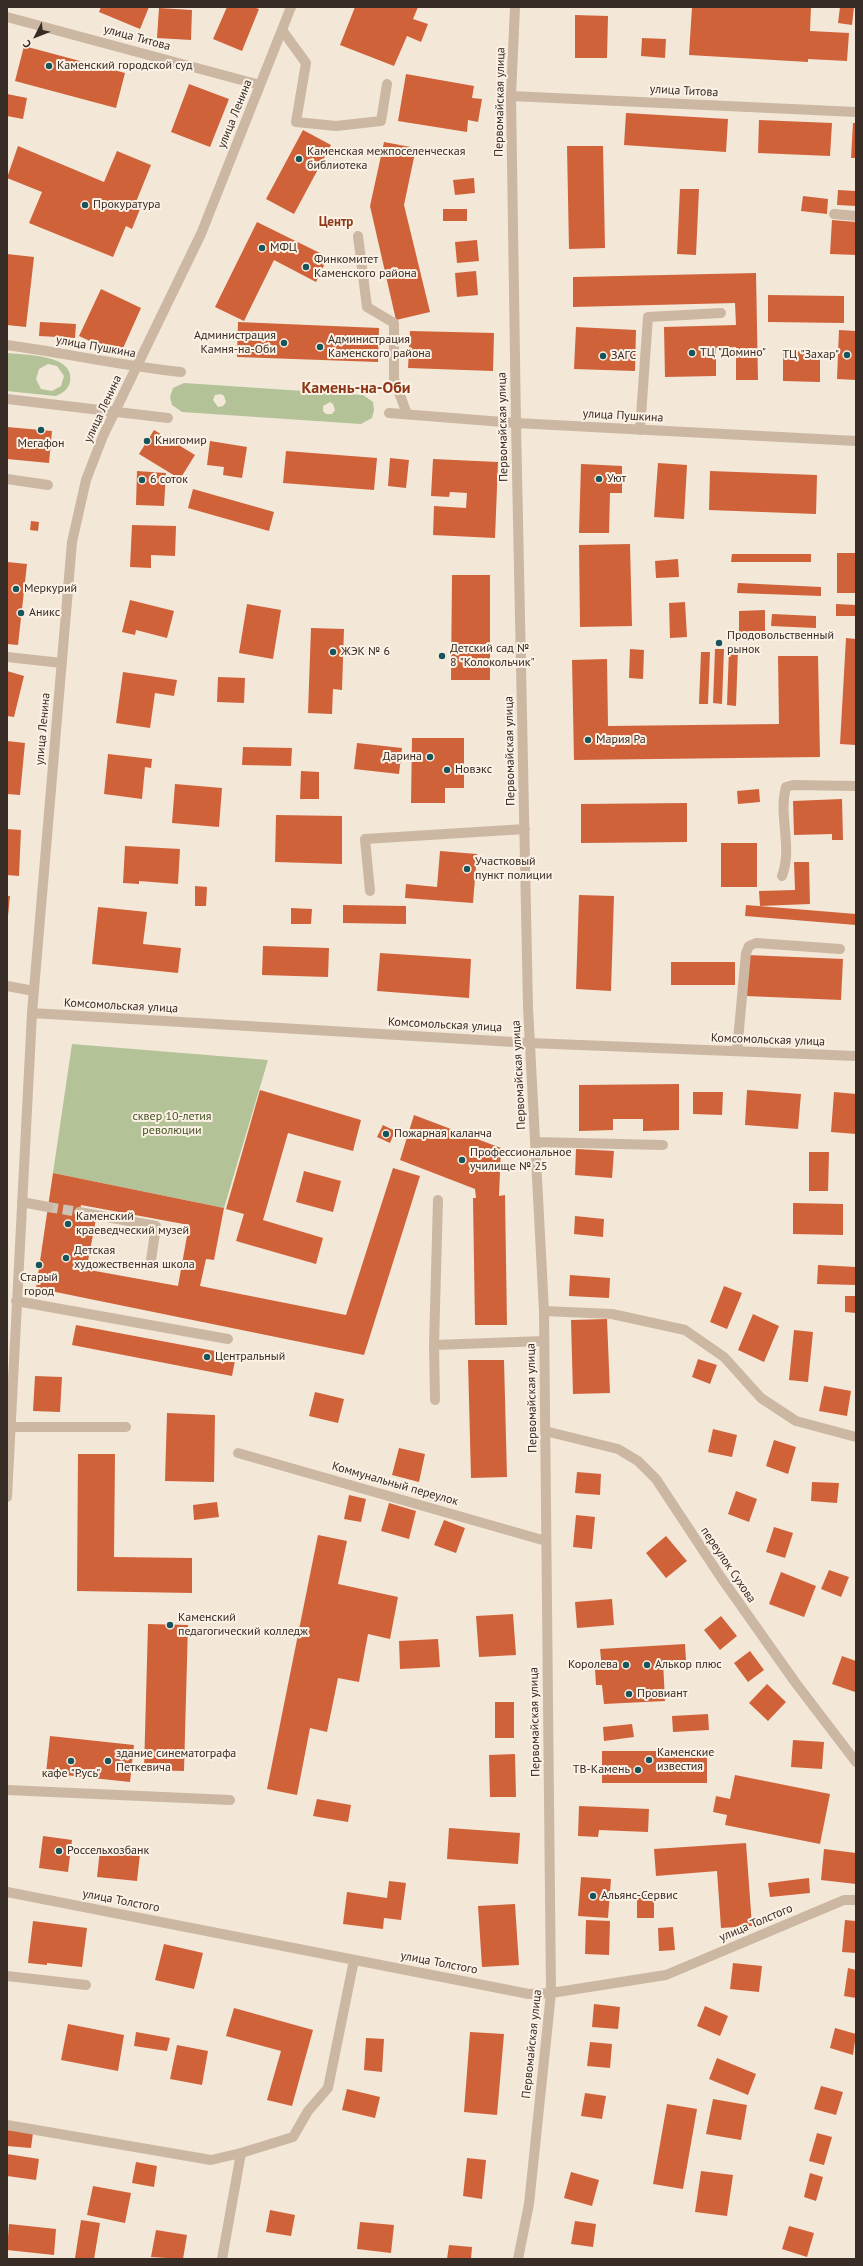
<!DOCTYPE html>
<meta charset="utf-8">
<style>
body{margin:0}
#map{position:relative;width:863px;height:2266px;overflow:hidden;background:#f3e7d8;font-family:"PT Sans",sans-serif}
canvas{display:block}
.frame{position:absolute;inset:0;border:8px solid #372c26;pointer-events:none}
.north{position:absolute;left:16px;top:16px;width:40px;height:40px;-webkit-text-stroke:3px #fbf1e5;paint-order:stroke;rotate:228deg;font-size:11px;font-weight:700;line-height:16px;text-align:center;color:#372c26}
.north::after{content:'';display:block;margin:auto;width:14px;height:18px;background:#372c26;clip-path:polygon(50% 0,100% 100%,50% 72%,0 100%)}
</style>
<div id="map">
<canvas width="863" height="2266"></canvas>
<div class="frame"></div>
<div class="north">С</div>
</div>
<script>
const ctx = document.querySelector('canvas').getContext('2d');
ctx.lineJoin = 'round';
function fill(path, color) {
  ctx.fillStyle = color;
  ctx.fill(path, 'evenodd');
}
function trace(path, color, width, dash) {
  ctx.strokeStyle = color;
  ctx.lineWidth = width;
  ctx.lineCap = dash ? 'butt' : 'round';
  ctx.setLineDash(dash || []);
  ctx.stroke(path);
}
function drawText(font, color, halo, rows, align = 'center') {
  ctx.font = font + ' "PT Sans",sans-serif';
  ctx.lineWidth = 4;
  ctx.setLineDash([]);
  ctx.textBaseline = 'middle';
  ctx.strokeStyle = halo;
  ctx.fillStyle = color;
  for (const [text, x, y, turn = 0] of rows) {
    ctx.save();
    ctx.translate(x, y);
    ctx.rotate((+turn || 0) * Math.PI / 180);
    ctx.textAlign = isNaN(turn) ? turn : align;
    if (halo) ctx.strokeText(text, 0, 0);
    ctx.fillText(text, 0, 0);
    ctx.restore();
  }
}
const green = new Path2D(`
 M7 353C24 355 76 354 70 382 68 390 62 394 55 396L7 391ZM48 364 57 366 64 376 61 386 52 391 41 389 36 379 39 369Z
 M184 383 363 395 373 402 374 410 372 418 361 424 182 412 172 405 170 397 173 388ZM221 394 224 396 226 402 223 406 218 407 213 400 215 395ZM330 402 333 404 335 410 332 414H326L323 411V406Z
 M72 1044 268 1060 224 1208 53 1173Z`);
const building = new Path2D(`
 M101 7H149L140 29 99 12Z
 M227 7H253L259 9 242 51 213 39Z
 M355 7H418L413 19 428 24 421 42 407 36 394 66 340 45Z
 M692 7H811L810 31 849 33 847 61 808 59V62L689 55Z
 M840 7H854L852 25 838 23Z
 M159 8 192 10 191 40 157 38Z
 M575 15 608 16 607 58H575Z
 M642 38 666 39 665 58 641 56Z
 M24 46 125 73 116 108 15 81Z
 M406 74 474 86 472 98 482 99 478 122 468 120 467 132 398 121Z
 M189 84 229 99 210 147 171 132Z
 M7 94 27 98 23 119 7 116Z
 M626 113 728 119 726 152 624 145Z
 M759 120 832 123 830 156 758 153Z
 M853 123H856V158H851Z
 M303 130 331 145 294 214 266 199Z
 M384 142 416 148 404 205 430 312 396 320 370 206Z
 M18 146 104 182 117 151 151 165 136 202 142 204 132 229 126 226 113 257 29 223 42 192 7 178Z
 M567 146H603L605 248 569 249Z
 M474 178 475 193 455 195 453 180Z
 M680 189H699L696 255 677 254Z
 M838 190 856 191V206L837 205Z
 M803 196 828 199 827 214 801 211Z
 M443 209H467V221H443Z
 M832 220 856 222V255L830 254Z
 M257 222 328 257 316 282 274 260 244 321 215 307Z
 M477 240 479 261 457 263 455 242Z
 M7 254 34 257 26 327 7 325Z
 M476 271 478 295 457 297 455 273Z
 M756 273 758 380H736V347L716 348V376L665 377 664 327 736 325 735 303 573 307V277Z
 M101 289 141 308 120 355 79 336Z
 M768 295 844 296V323L768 322Z
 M40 322 76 324 75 338 39 336Z
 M238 322 379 328 378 362 237 357Z
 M576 327 636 330 635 371 574 369Z
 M839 330 856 331V380L837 379Z
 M410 331 494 333 493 371 408 368Z
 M783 351 820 352V382L783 381Z
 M7 427 52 431 49 463 7 459Z
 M154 430 195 455 180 479 139 454Z
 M210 441 247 447 242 478 223 475 224 467 207 465Z
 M286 451 377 458 374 490 283 483Z
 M390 458 409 460 406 488 388 486Z
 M433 459 498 462 495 538 433 535 434 506 466 508 467 493 450 492 449 497 431 496Z
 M658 463 687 465 684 519 654 517Z
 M581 464 622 466V493H610L609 533H579Z
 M137 471 166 473 164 506 136 505Z
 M710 471 817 475 816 514 709 510Z
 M193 489 274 512 269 531 188 508Z
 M31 521 39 522 38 531 30 530Z
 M132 525 176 526 175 556 151 555V568L130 567Z
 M630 544 632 626 580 627 579 545Z
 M837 553H856V593H837Z
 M732 554H811V562H731Z
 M678 559 679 577 656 578 655 561Z
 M7 562 27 564 18 645 7 644Z
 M452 575H490V680H451Z
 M738 583 821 587V596L737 593Z
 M130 600 174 611 167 638 136 630 135 635 122 632Z
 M685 602 687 637 670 638 669 603Z
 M247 604 281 610 273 659 239 653Z
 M836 604 856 605V616H836Z
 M765 610V631L739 632V611Z
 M772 614 816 616V628L771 626Z
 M311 628 344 629 342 690 333 689 332 714 308 713Z
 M846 638 856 639V745L840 744Z
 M630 649 644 650 643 679 629 678Z
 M715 649H724L722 704 713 703Z
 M729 649H738L736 706 727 705Z
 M701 652H710L708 704H699Z
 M778 656H818L820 757 574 760 572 660 607 659 608 726 779 724Z
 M7 671 24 676 14 717 7 716Z
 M123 672 177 680 174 696 155 693 150 728 116 723Z
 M218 677 245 678 244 703 217 702Z
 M412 738H464V788H445V803H411Z
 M7 741 25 743 20 795 7 794Z
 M357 743 402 748 399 774 354 769Z
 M243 747 292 748 291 766 242 765Z
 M108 754 152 759 151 768 145 767 142 799 104 794Z
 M301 771 319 772V799H300Z
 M175 784 222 788 219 827 172 823Z
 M759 789 760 802 738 804 737 791Z
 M842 799 843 840H832V834L794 835 793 801Z
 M687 803V842L581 843V804Z
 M276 815 342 816V864L275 862Z
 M7 829 21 830 19 876 7 875Z
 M721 843H757V887H721Z
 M125 846 180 849 178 884 139 881V884L123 883Z
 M440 851 477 854 473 903 405 898 406 884 437 887Z
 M794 862H809L810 904 760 906 759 891 795 890Z
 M195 886 207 887 206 906H195Z
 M579 895 614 896 611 991 576 989Z
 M7 896H10L8 916H7Z
 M343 905 406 906V924L343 923Z
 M746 905 856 914V925L745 916Z
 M98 907 147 912 143 944 181 948 178 973 92 964Z
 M291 908 312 909 311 924H291Z
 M263 946 329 948 328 977 262 975Z
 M380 953 471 959 469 998 377 991Z
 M747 955 843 959 841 1000 746 996Z
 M671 962H735V985H671Z
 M679 1084V1130L643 1131V1119H613V1130L579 1131V1085Z
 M260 1090 361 1120 353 1151 288 1133 263 1220 323 1238 316 1264 236 1241 244 1214 226 1209Z
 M747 1090 801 1094 798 1129 745 1125Z
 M693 1092H723L722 1115 693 1114Z
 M834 1092 856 1094V1134L831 1132Z
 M414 1115 501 1148 499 1196 505 1195 507 1325H475L473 1198H476L475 1189 400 1160Z
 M383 1125 395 1131 390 1143 377 1137Z
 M576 1149 614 1151 612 1178 575 1175Z
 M809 1152H829L828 1191H809Z
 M393 1168 420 1176 364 1355 36 1288 53 1173 224 1208 214 1260 206 1259 200 1286 346 1315ZM81 1205 189 1225 178 1286 84 1269 86 1260 88 1261 96 1219 79 1216Z
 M304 1171 341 1181 333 1212 296 1202Z
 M793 1203 843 1204V1235L793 1234Z
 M575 1216 604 1219 603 1237 574 1234Z
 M818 1265 856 1267V1285L817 1284Z
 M570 1275 610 1278 609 1298 569 1296Z
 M724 1286 742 1293 727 1329 710 1322Z
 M845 1296H856V1313L845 1312Z
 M753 1314 779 1326 764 1362 738 1350Z
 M607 1319 610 1393 573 1394 571 1320Z
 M76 1325 236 1355 232 1376 72 1345Z
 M794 1330 813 1332 808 1382 789 1380Z
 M698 1359 717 1365 710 1384 692 1377Z
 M468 1360H504L507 1477 471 1478Z
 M35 1376 62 1377 60 1412 33 1411Z
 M824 1386 851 1391 847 1416 819 1411Z
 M315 1392 344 1399 338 1423 309 1416Z
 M167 1413 215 1415 214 1482 165 1481Z
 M713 1429 737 1435 732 1457 708 1452Z
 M774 1440 796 1447 788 1474 766 1466Z
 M399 1448 425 1454 419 1482 392 1475Z
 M78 1454H115L114 1557 192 1558V1593L77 1591Z
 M577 1472 601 1474 600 1495 575 1493Z
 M812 1482 839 1483 837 1503 811 1501Z
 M736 1491 757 1499 749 1522 728 1514Z
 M349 1495 366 1499 361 1522 344 1519Z
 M217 1502 219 1517 194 1520 193 1505Z
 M389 1503 416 1511 409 1539 381 1531Z
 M576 1515 595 1517 592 1549 573 1547Z
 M444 1520 465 1528 456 1553 434 1545Z
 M774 1527 793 1533 785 1558 766 1552Z
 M318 1535 347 1541 338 1584 398 1597 390 1639 368 1634 359 1682 338 1678 327 1732 310 1728 297 1795 267 1789Z
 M666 1536 687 1561 666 1578 646 1553Z
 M829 1570 849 1577 841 1597 821 1589Z
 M781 1572 816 1586 804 1617 769 1604Z
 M612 1599 614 1625 577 1628 575 1602Z
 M513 1614 516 1655 479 1657 476 1616Z
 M721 1616 737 1636 720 1650 704 1630Z
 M148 1624 188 1625 184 1771 144 1770Z
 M438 1639 440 1667 400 1669 399 1641Z
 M685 1644 686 1660 663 1661 665 1701 604 1704 602 1685H596L595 1669H602L600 1649Z
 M750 1651 764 1670 748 1682 734 1663Z
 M842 1656 856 1661 855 1692 832 1684Z
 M767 1684 786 1702 768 1721 749 1703Z
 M495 1702H514V1738H495Z
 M708 1714 709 1730 673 1732 672 1716Z
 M632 1724 634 1737 604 1741 603 1727Z
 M50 1736 134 1745 130 1782 46 1773Z
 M793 1740 824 1742 822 1769 791 1767Z
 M602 1751H707V1783H602Z
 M515 1754 516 1797H490L489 1755Z
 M735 1775 830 1794 820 1844 725 1825 727 1815 713 1812 716 1796 730 1799Z
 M317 1799 351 1805 348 1822 313 1816Z
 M579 1806 649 1809 648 1832 599 1830 598 1837 578 1836Z
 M449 1828 520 1833 518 1864 447 1859Z
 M43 1836 72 1840 68 1872 39 1868Z
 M746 1843 752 1926 721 1928 717 1871 656 1876 654 1849Z
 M824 1849 856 1853V1884L821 1880Z
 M100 1850 140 1854 137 1881 97 1877Z
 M581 1877 611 1879 608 1918 578 1916Z
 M809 1878 810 1893 770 1897 768 1883Z
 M389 1881 406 1883 401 1920 384 1918 383 1929 343 1924 347 1892 387 1898Z
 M654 1894V1918H637V1895Z
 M515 1904 519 1965 482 1967 478 1906Z
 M586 1920 610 1921 609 1955 585 1954Z
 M845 1920 856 1921V1953L842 1952Z
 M33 1921 87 1928 82 1967 47 1963V1965L28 1963Z
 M673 1927 675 1950 659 1951 658 1928Z
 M164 1944 203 1953 194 1989 155 1980Z
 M733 1963 762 1966 759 1992 730 1989Z
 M848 1968 856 1970V1998L844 1996Z
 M594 2004 620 2007 618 2029 592 2027Z
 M705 2006 728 2016 720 2036 697 2026Z
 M234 2008 313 2030 292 2106 267 2100 281 2051 226 2036Z
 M68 2024 124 2035 118 2071 61 2060Z
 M835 2028 856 2034 853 2055 830 2048Z
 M136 2032 170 2038 167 2051 134 2046Z
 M470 2032 504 2034 497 2115 464 2112Z
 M366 2038 384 2039 382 2072 364 2070Z
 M590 2042 612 2044 610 2068 587 2066Z
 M177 2045 208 2051 202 2085 170 2079Z
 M717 2058 756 2074 748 2095 709 2079Z
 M821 2086 843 2092 836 2115 814 2109Z
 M347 2089 380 2097 375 2118 342 2110Z
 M585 2093 606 2096 602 2119 581 2116Z
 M713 2099 747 2105 741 2140 706 2134Z
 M667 2104 697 2109 683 2189 653 2184Z
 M8 2130 33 2133 31 2148 7 2146Z
 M817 2133 832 2137 824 2165 809 2161Z
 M7 2154 39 2159 36 2180 7 2176Z
 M467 2158 486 2160 482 2199 463 2196Z
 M136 2162 157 2166 154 2187 132 2183Z
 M701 2171 733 2175 727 2216 695 2212Z
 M571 2172 599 2180 592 2206 564 2198Z
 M810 2173 823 2177 816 2201 804 2197Z
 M93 2186 131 2193 125 2223 87 2215Z
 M270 2210 295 2215 291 2236 266 2232Z
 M81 2220 100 2223 94 2259 75 2258Z
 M575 2221 596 2224 593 2247 571 2244Z
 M360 2222 394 2225 391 2253 357 2249Z
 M9 2224 56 2229 54 2255 7 2250Z
 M789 2226 814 2233 807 2257 782 2249Z
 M156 2230 187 2235 183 2259 151 2257Z
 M449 2245 472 2247 471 2259H447Z`);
const minorTunnel = new Path2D(`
 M48 1207 79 1212`);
const minor = new Path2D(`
 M515 7 511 96 516 423 528 1007 544 1311 551 1993 529 2204 518 2259
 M7 17 260 85
 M282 30 306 63 296 122 336 126 381 121 387 84
 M511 96 856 112
 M834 214 856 216
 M358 236 367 307 394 323V379L407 414
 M7 345C65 353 122 366 181 372
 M7 399 168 418
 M389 413 516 423 856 441
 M640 430 648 317 721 313
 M7 479 48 485
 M7 657 62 663
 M782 876C793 847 778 816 786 787L793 785 856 786
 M370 891 365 839 525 829
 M7 986 34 991
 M32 1013 530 1043 856 1056
 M737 1051 746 953 749 946 756 943 840 949
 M535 1142 663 1145
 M438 1200 434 1345 544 1341
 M22 1202 48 1207
 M79 1212 156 1226 151 1260
 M16 1301 228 1339
 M544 1311 612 1314 685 1330 724 1357 761 1398 796 1421 856 1437
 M434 1345 435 1400
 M10 1427H126
 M545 1431 618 1449 638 1461 656 1479 720 1576 795 1682 856 1762
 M238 1453 546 1541
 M7 1497 32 1013 72 542 86 480 103 436 201 234 291 7
 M7 1790 230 1800
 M7 1892 529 1994 551 1993 666 1975 844 1900H856
 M7 1976 86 1985
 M7 2125 211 2160 241 2153 293 2137 308 2111 328 2088 354 1960
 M222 2259 241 2153`);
const markers = [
 [49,66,4,"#18555b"],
 [299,159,4,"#18555b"],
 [85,205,4,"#18555b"],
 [262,248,4,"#18555b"],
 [306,267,4,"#18555b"],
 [284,343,4,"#18555b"],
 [320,347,4,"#18555b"],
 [692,353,4,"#18555b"],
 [847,355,4,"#18555b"],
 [603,356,4,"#18555b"],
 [41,430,4,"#18555b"],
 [147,441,4,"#18555b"],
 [599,479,4,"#18555b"],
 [142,480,4,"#18555b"],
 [16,589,4,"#18555b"],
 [21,613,4,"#18555b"],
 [719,643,4,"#18555b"],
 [333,652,4,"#18555b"],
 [442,656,4,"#18555b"],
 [588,740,4,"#18555b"],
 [430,757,4,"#18555b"],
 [447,770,4,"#18555b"],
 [467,869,4,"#18555b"],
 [386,1134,4,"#18555b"],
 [462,1160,4,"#18555b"],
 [68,1224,4,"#18555b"],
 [66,1258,4,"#18555b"],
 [39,1265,4,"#18555b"],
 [207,1357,4,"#18555b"],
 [170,1625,4,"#18555b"],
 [626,1665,4,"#18555b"],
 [647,1665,4,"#18555b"],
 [629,1694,4,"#18555b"],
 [649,1760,4,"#18555b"],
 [71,1761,4,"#18555b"],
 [108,1761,4,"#18555b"],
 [638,1770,4,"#18555b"],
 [59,1851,4,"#18555b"],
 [593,1896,4,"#18555b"]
];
const streetNames = [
 ["улица Титова",137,38,15],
 ["улица Титова",684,91,3],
 ["Первомайская улица",500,102,-89],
 ["улица Ленина",235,114,-68],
 ["улица Пушкина",96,347,10],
 ["улица Ленина",103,409,-65],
 ["улица Пушкина",623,416,3],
 ["Первомайская улица",503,427,-91],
 ["улица Ленина",43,729,-85],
 ["Первомайская улица",510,751,-91],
 ["Комсомольская улица",121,1006,3],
 ["Комсомольская улица",445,1025,3],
 ["Комсомольская улица",768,1040,2],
 ["Первомайская улица",519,1075,-93],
 ["Первомайская улица",532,1398,-91],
 ["Коммунальный переулок",395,1484,16],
 ["переулок Сухова",728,1565,56],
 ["Первомайская улица",535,1722,-91],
 ["улица Толстого",121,1901,11],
 ["улица Толстого",756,1923,-23],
 ["улица Толстого",439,1963,11],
 ["Первомайская улица",532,2044,-84]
];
const poiNames = [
 ["Каменский городской суд",57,66],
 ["Каменская межпоселенческая",307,152],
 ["библиотека",307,166],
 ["Прокуратура",93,205],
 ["МФЦ",270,248],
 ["Финкомитет",314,260],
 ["Каменского района",314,274],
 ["Администрация",276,336,"right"],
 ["Камня-на-Оби",276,350,"right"],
 ["Администрация",328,340],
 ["Каменского района",328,354],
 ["ТЦ \"Домино\"",700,353],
 ["ТЦ \"Захар\"",839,355,"right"],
 ["ЗАГС",611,356],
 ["Книгомир",155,441],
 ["Мегафон",41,444,"center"],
 ["Уют",607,479],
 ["6 соток",150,480],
 ["Меркурий",24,589],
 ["Аникс",29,613],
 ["Продовольственный",727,636],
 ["рынок",727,650],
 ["Детский сад №",450,649],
 ["8 \"Колокольчик\"",450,663],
 ["ЖЭК № 6",341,652],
 ["Мария Ра",596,740],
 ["Дарина",422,757,"right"],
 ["Новэкс",455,770],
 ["Участковый",475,862],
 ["пункт полиции",475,876],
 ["Пожарная каланча",394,1134],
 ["Профессиональное",470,1153],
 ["училище № 25",470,1167],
 ["Каменский",76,1217],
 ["краеведческий музей",76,1231],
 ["Детская",74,1251],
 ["художественная школа",74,1265],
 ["Старый",39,1278,"center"],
 ["город",39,1292,"center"],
 ["Центральный",215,1357],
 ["Каменский",178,1618],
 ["педагогический колледж",178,1632],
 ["Королева",618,1665,"right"],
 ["Алькор плюс",655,1665],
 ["Провиант",637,1694],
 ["Каменские",657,1753],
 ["известия",657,1767],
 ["здание синематографа",116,1754],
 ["Петкевича",116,1768],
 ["ТВ-Камень",630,1770,"right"],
 ["кафе \"Русь\"",71,1774,"center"],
 ["Россельхозбанк",67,1851],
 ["Альянс-Сервис",601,1896]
];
const parkNames = [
 ["сквер 10-летия",172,1117],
 ["революции",172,1131]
];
const neighbourhoodNames = [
 ["Центр",336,222]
];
const districtNames = [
 ["Камень-на-Оби",356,388]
];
fill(green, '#b3c397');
fill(building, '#d0623a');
trace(minorTunnel, '#cdc2b4', 10, [10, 5]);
trace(minor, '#ccb7a3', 10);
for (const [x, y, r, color] of markers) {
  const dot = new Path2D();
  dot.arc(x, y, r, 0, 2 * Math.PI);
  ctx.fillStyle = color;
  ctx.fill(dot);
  trace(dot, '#fbf1e5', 1.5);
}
drawText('12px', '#372c26', '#fbf1e5', streetNames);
drawText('12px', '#372c26', '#fbf1e5', poiNames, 'left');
drawText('12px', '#445728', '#fbf1e5', parkNames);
drawText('bold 13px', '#8c3718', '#fbf1e5', neighbourhoodNames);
drawText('bold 16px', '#8c3718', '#fbf1e5', districtNames);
</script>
